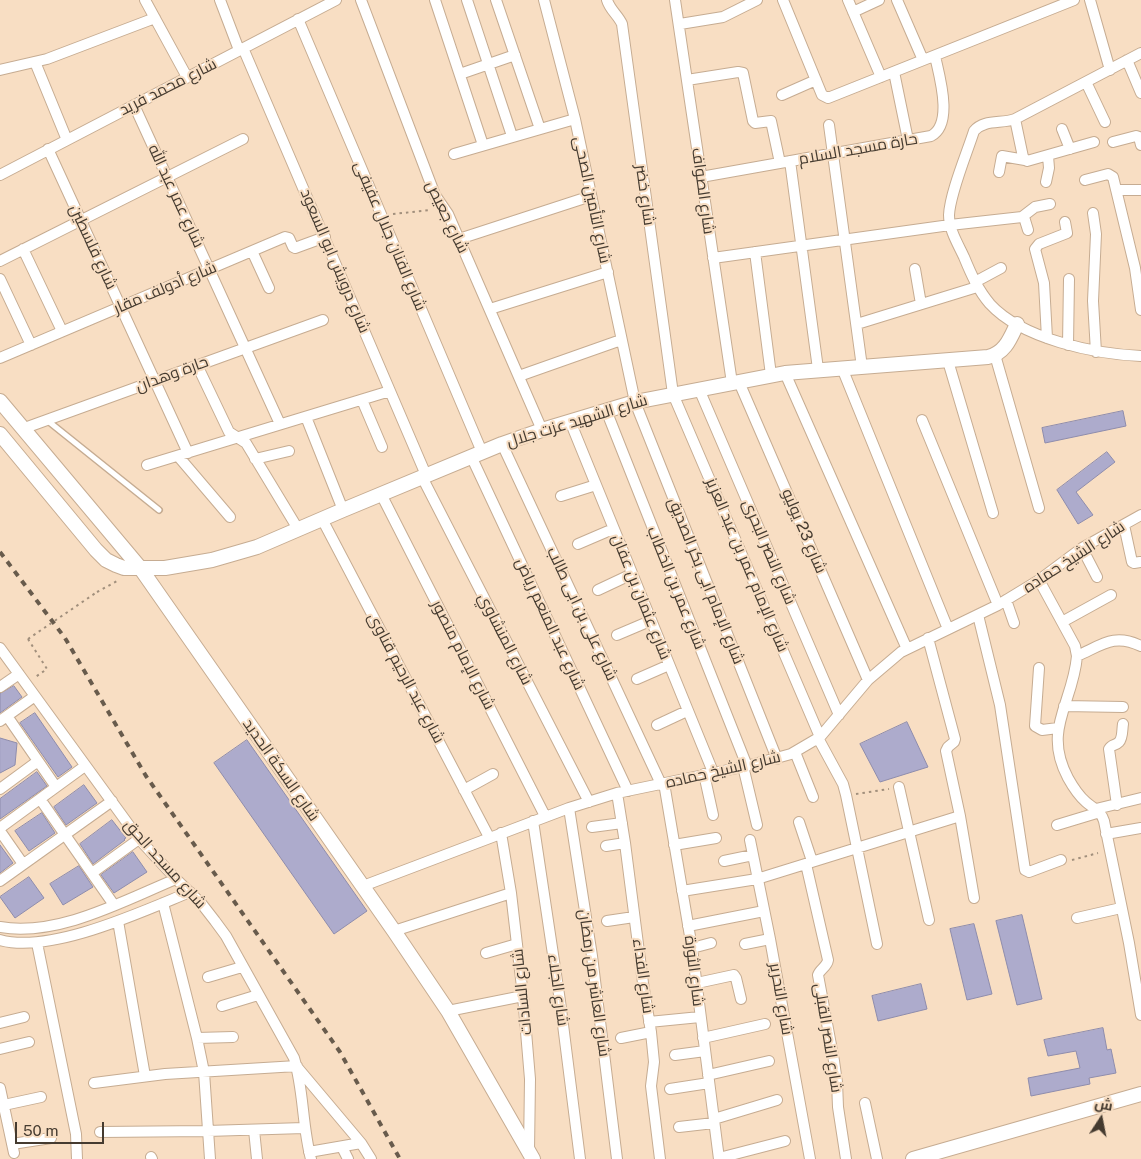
<!DOCTYPE html>
<meta charset="utf-8">
<style>
body{margin:0}
#map{position:relative;width:1141px;height:1159px;overflow:hidden;background:#f8dec3;font-family:"Public Sans",Cairo,sans-serif}
canvas{display:block}
.north{position:absolute;left:1076px;top:1094px;width:50px;height:50px;-webkit-text-stroke:4px #f8dec3;paint-order:stroke;rotate:11deg;font-size:14px;font-weight:700;line-height:20px;text-align:center;color:#453b30}
.north::after{content:'';display:block;margin:auto;width:18px;height:22px;background:#453b30;clip-path:polygon(50% 0,100% 100%,50% 72%,0 100%)}
.scale{position:absolute;left:15px;top:1122px;width:89px;height:22px;box-sizing:border-box;border:2px solid #453b30;border-top:0;padding-left:6px;font-size:15px;line-height:18px;white-space:nowrap;color:#453b30;-webkit-text-stroke:4px #f8dec3;paint-order:stroke}
</style>
<div id="map">
<canvas width="1141" height="1159"></canvas>
<div class="north">ش</div>
<div class="scale">50 m</div>
</div>
<script>
const ctx = document.querySelector('canvas').getContext('2d');
ctx.lineJoin = 'round';
function fill(path, color) {
  ctx.fillStyle = color;
  ctx.fill(path, 'evenodd');
}
function trace(path, color, width, dash) {
  ctx.strokeStyle = color;
  ctx.lineWidth = width;
  ctx.lineCap = dash ? 'butt' : 'round';
  ctx.setLineDash(dash || []);
  ctx.stroke(path);
}
function drawText(font, color, halo, rows, align = 'center') {
  ctx.font = font + ' "Public Sans",Cairo,sans-serif';
  ctx.lineWidth = 4;
  ctx.setLineDash([]);
  ctx.textBaseline = 'middle';
  ctx.strokeStyle = halo;
  ctx.fillStyle = color;
  for (const [text, x, y, turn = 0] of rows) {
    ctx.save();
    ctx.translate(x, y);
    ctx.rotate((+turn || 0) * Math.PI / 180);
    ctx.textAlign = isNaN(turn) ? turn : align;
    if (halo) ctx.strokeText(text, 0, 0);
    ctx.fillText(text, 0, 0);
    ctx.restore();
  }
}
const building = new Path2D(`
 M1123 411 1126 426 1045 443 1042 428Z
 M1107 452 1115 462 1076 492 1093 515 1078 524 1057 490Z
 M14 686 22 697 0 713V694Z
 M35 713 72 767 58 777 20 723Z
 M907 722 928 767 880 782 860 744Z
 M0 738 17 743 15 765 0 773Z
 M247 740 367 911 334 934 214 763Z
 M37 772 47 786 0 819V799Z
 M84 785 97 803 66 825 54 807Z
 M42 813 55 833 29 851 15 831Z
 M112 820 126 838 124 839 125 840 93 864 80 844Z
 M0 845 13 863 0 873Z
 M133 852 147 872 114 893 101 875Z
 M79 866 93 887 63 905 50 884Z
 M29 877 44 898 15 918 0 897Z
 M1022 915 1042 999 1017 1005 996 921Z
 M974 924 992 994 967 1000 950 929Z
 M921 984 927 1009 878 1021 872 996Z
 M1103 1028 1107 1050 1111 1049 1116 1073 1089 1078 1090 1084 1031 1096 1028 1078 1080 1068 1076 1051 1048 1056 1044 1040Z`);
const path = new Path2D(`
 M393 214 431 210
 M97 592 119 580
 M28 639 47 669 34 678
 M856 794 889 789
 M1072 860 1098 853`);
const lane = new Path2D(`
 M48 421 159 510`);
const street = new Path2D(`
 M145 0 187 77
 M220 0 239 50
 M361 0 435 195 448 214 542 430
 M435 0 483 145
 M467 0 512 136
 M496 0 540 129
 M544 0 575 119 635 402 777 759
 M607 0C610 10 618 15 622 24L673 394 820 737
 M675 0 732 383
 M783 0 822 95 828 98 1074 0
 M848 0 881 77
 M897 0 923 60
 M1090 0 1110 70
 M853 12 879 0
 M298 19 482 452
 M680 24 723 17 757 0
 M243 48 426 475
 M1141 53 1015 119C1002 124 984 119 974 131 967 153 950 193 949 215 949 230 958 244 964 257 971 274 978 290 990 304 1022 339 1095 354 1141 356
 M1127 60 1141 93
 M35 62 67 140
 M0 70 47 59 155 18
 M894 72 908 140
 M460 74 515 55
 M687 80 738 72 743 73 753 121 755 123 771 121 780 163
 M1086 82 1105 122
 M782 95 816 80
 M134 105 280 424
 M1015 119 1023 157 1027 161 1094 142
 M829 125 862 367
 M1062 129 1070 149
 M1113 142 1136 136 1139 137 1141 145
 M48 149 188 453
 M454 154 575 119
 M790 161 818 369
 M999 172 1002 156 1025 160
 M0 175 336 0
 M701 177 931 136C954 124 939 75 935 56
 M1085 180 1108 174 1113 177 1135 268 1141 310
 M1046 182 1049 168 1048 156
 M1117 190H1141
 M1093 213 1096 234 1093 301 1096 352
 M1024 217 1028 230
 M459 239 591 196
 M23 249 62 331
 M252 251 269 288
 M755 252 771 375
 M713 258 950 225 1022 217 1035 207 1050 204
 M0 261 243 139
 M915 269 921 304
 M0 279 31 345
 M975 282 1001 268
 M490 309 608 272
 M857 324 977 287
 M1047 338 1044 283 1035 249 1039 244 1067 233 1065 222
 M1068 345 1069 279
 M995 355 1039 508
 M0 358 285 237 289 238 293 247 295 248 325 237
 M948 361 993 513
 M197 365 229 432 246 443 298 529
 M842 368 948 629
 M785 373 907 649
 M519 376 621 340
 M739 382 868 680
 M699 389 839 715
 M362 400 382 447
 M606 410 747 766
 M306 417 343 510
 M922 420 998 605
 M570 421 713 772
 M22 429 323 320
 M502 444 661 784
 M178 456 230 517
 M471 456 628 791
 M255 459 289 451
 M147 465 390 391
 M422 477 589 802
 M381 494 545 816
 M561 496 596 485
 M322 519 489 837
 M1124 525 1132 562 1134 563 1140 562
 M578 544 613 529
 M1082 548 1097 577
 M1039 580 1075 646 1077 656C1073 704 1042 729 1068 778 1073 787 1079 796 1086 802 1094 809 1101 811 1104 821L1129 943 1141 1015
 M598 590 632 574
 M1006 600 1014 623
 M978 615 1000 705 1025 870 1029 872 1061 860
 M1062 622 1111 595
 M617 635 650 621
 M928 638 955 739 954 742 948 747 946 751 960 816 974 898
 M0 648 139 839 176 879 201 903 215 921 226 936 294 1058C304 1091 302 1126 311 1159
 M1077 656C1102 645 1114 633 1141 646
 M1039 668 1035 726 1042 730 1058 728
 M637 679 669 665
 M0 687 19 674
 M1064 706 1123 707
 M7 716 56 787
 M0 721 35 696
 M657 725 687 711
 M818 738 843 784 846 795 877 944
 M795 752 813 797
 M743 766 757 825
 M704 774 713 815
 M664 783 692 948 719 1159
 M899 787 929 920
 M0 789 38 761
 M464 790 493 774
 M617 793 625 843 643 983 651 1032 654 1062 651 1086 660 1159
 M40 799 114 905
 M1117 805 1109 749C1112 744 1115 746 1119 742 1123 738 1122 729 1123 724
 M569 808 592 956 617 1159
 M1096 809 1141 798
 M533 821 560 1001 580 1159
 M799 822 812 861
 M1057 825 1100 812
 M592 827 622 823
 M0 828 85 766
 M0 831 23 864
 M501 833 511 893 523 996 530 1079 529 1151
 M1106 834 1141 828
 M750 840 770 939 810 1159
 M674 845 716 838
 M606 846 625 843
 M724 861 753 855
 M806 864 828 960C827 967 820 969 818 975L834 1061 837 1082 838 1107 846 1159
 M92 873 139 839
 M0 881 112 801
 M363 886 569 808 617 793 747 766 791 754 820 737 868 680 901 652 998 605 1039 580 1082 548 1141 515
 M682 891 757 879 960 816
 M163 903 197 1038 204 1072 210 1159
 M1077 918 1121 908
 M118 921 145 1076
 M607 921 634 917
 M688 926 764 911
 M0 927C58 937 123 901 176 879
 M394 931 511 893
 M0 940C51 954 141 912 190 892
 M37 943 76 1134 77 1159
 M745 944 770 939
 M692 948 711 943
 M486 953 517 944
 M208 977 242 967
 M697 983 734 975 736 978 741 999
 M222 1006 258 995
 M448 1011 523 996
 M649 1022 700 1017
 M0 1023 24 1017
 M197 1038 233 1037
 M621 1038 651 1032
 M703 1038 765 1024
 M0 1049 29 1042
 M675 1055 705 1051
 M297 1067 361 1143 371 1159
 M708 1075 769 1061
 M94 1083 165 1074 297 1066
 M0 1088 14 1153
 M670 1089 709 1083
 M865 1103 877 1159
 M4 1105 41 1097
 M714 1119 777 1100
 M679 1127 714 1123
 M254 1130 257 1159
 M100 1132 207 1131 304 1128
 M12 1144 51 1138
 M342 1147 348 1159
 M309 1152 361 1143
 M151 1157 152 1159
 M719 1158 785 1141`);
const secondary = new Path2D(`
 M0 401 141 569 394 931 448 1011 533 1159
 M0 434 96 550 106 560 116 565 124 568H165L212 560 257 547 343 510 502 444 542 430 635 402 785 373 988 357C1005 353 1010 339 1017 324
 M913 1159 1141 1094`);
const rail = new Path2D(`
 M0 552 65 638 146 776 340 1052 400 1159`);
const pathBridge = new Path2D(`
 M28 639 97 592`);
const streetNames = [
 ["شارع محمد فريد",168,87,-27],
 ["حارة مسجد السلام",858,149,-10],
 ["شارع الصواف",703,191,82],
 ["شارع خضر",645,195,82],
 ["شارع عمر عبد الله",176,196,65],
 ["شارع التأمين الصحى",592,200,78],
 ["شارع جعيص",447,217,64],
 ["شارع الفنان جلال عفيفى",390,236,67],
 ["شارع فلسطين",93,247,65],
 ["شارع درويش ابو السعود",335,261,67],
 ["شارع أدولف مقار",165,288,-23],
 ["حارة وهدان",172,374,-20],
 ["شارع الشهيد عزت جلال",577,421,-17],
 ["شارع 23 يوليو",804,531,67],
 ["شارع النصر البحرى",769,552,67],
 ["شارع الشيخ حماده",1074,557,-33],
 ["شارع الإمام عمر بن عبد العزيز",747,565,67],
 ["شارع الإمام ابى بكر الصديق",706,581,68],
 ["شارع عمر بن الخطاب",676,588,68],
 ["شارع عثمان بن عفان",641,597,68],
 ["شارع على بن ابى طالب",582,614,65],
 ["شارع عبد المنعم رياض",550,624,65],
 ["شارع المنشاوي",505,639,63],
 ["شارع الإمام منصور",463,655,63],
 ["شارع عبد الرحيم قناوى",406,678,62],
 ["شارع السكة الحديد",281,770,55],
 ["شارع الشيخ حماده",723,770,-13],
 ["شارع مسجد الحق",165,864,48],
 ["شارع الثورة",694,971,83],
 ["شارع الفداء",643,976,82],
 ["شارع العاشر من رمضان",594,983,82],
 ["شارع الجلاء",558,990,82],
 ["شارع السادات",522,992,-96],
 ["شارع التحرير",781,999,80],
 ["شارع النصر القبلى",828,1038,81]
];
fill(building, '#adabcc');
trace(building, '#8e8cac', 1);
trace(lane, '#c6ac92', 8);
trace(street, '#c6ac92', 12);
trace(secondary, '#c6ac92', 16);
trace(path, '#a18f7c', 2, [2.5, 4]);
trace(lane, '#fff', 5);
trace(street, '#fff', 10);
trace(secondary, '#fff', 14);
trace(rail, '#685b4c', 4, [6, 6]);
trace(pathBridge, '#a18f7c', 2, [2.5, 4]);
drawText('16px', '#453b30', '#f8dec3', streetNames);
</script>
